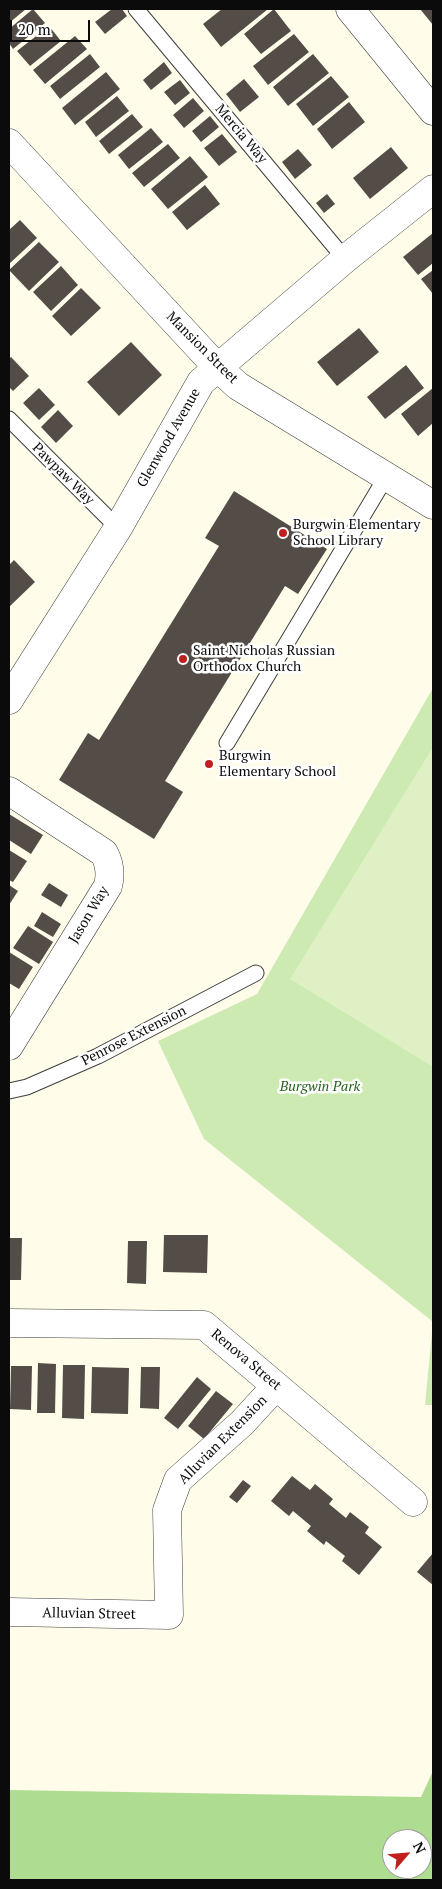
<!DOCTYPE html>
<style>
body{margin:0}
#map{position:relative;width:442px;height:1889px;overflow:hidden;background:#fffce9;font-family:"PT Serif",serif}
canvas{display:block}
.frame{position:absolute;inset:0;border:10px solid #0b0b0b;pointer-events:none}
.north{position:absolute;left:382px;top:1829px;width:50px;height:50px;box-sizing:border-box;background:#fff;border:1px solid #9d9d9d;border-radius:50%;rotate:63deg;font-size:14px;font-weight:700;line-height:20px;text-align:center;color:#0b0b0b}
.north::after{content:'';display:block;margin:auto;width:18px;height:22px;background:#c01f1e;clip-path:polygon(50% 0,100% 100%,50% 72%,0 100%)}
.scale{position:absolute;left:10px;top:20px;width:80px;height:22px;box-sizing:border-box;border:2px solid #0b0b0b;border-top:0;padding-left:6px;font-size:15px;line-height:18px;white-space:nowrap;color:#0b0b0b;-webkit-text-stroke:4px #fff;paint-order:stroke}
</style>
<div id="map">
<canvas width="442" height="1889"></canvas>
<div class="frame"></div>
<div class="north">N</div>
<div class="scale">20 m</div>
</div>
<script>
const ctx = document.querySelector('canvas').getContext('2d');
ctx.lineJoin = 'round';
function fill(path, color) {
  ctx.fillStyle = color;
  ctx.fill(path, 'evenodd');
}
function trace(path, color, width, dash) {
  ctx.strokeStyle = color;
  ctx.lineWidth = width;
  ctx.lineCap = dash ? 'butt' : 'round';
  ctx.setLineDash(dash || []);
  ctx.stroke(path);
}
function drawText(font, color, halo, rows, align = 'center') {
  ctx.font = font + ' "PT Serif",serif';
  ctx.lineWidth = 5;
  ctx.setLineDash([]);
  ctx.textBaseline = 'middle';
  ctx.strokeStyle = halo;
  ctx.fillStyle = color;
  for (const [text, x, y, turn = 0] of rows) {
    ctx.save();
    ctx.translate(x, y);
    ctx.rotate((+turn || 0) * Math.PI / 180);
    ctx.textAlign = isNaN(turn) ? turn : align;
    if (halo) ctx.strokeText(text, 0, 0);
    ctx.fillText(text, 0, 0);
    ctx.restore();
  }
}
const green = new Path2D(`
 M433 688V1405H425L433 1322 204 1139 158 1041 257 994Z`);
const forest = new Path2D(`
 M433 1771V1880H9V1790L421 1797ZM392 1839H422V1869H392Z`);
const pitch = new Path2D(`
 M433 747V1067L290 979Z`);
const building = new Path2D(`
 M9 9H26L9 23Z
 M33 9 45 23 13 49 9 43V29Z
 M112 9H122L127 16 105 34 95 22Z
 M222 9H268L221 47 203 24Z
 M274 9 291 31 261 54 244 34Z
 M420 9H433V25Z
 M49 26 61 41 30 66 17 51Z
 M294 34 309 52 268 85 253 66Z
 M75 36 87 49 45 84 33 70Z
 M90 54 100 67 60 99 50 86Z
 M313 54 329 73 288 106 273 87Z
 M164 62 172 73 151 90 143 80Z
 M106 72 120 89 75 125 62 108Z
 M331 76 349 97 313 126 296 104Z
 M244 79 259 97 240 112 226 94Z
 M180 80 190 93 175 105 164 92Z
 M117 96 129 111 96 137 85 122Z
 M193 98 204 111 184 128 173 115Z
 M349 102 365 122 332 149 317 129Z
 M132 114 143 127 109 154 99 141Z
 M210 116 219 127 201 142 192 131Z
 M151 128 163 142 129 169 118 155Z
 M222 134 237 152 219 166 204 148Z
 M168 144 180 158 144 187 132 173Z
 M391 147 408 168 370 199 353 178Z
 M298 149 312 165 295 179 282 162Z
 M190 156 208 177 168 209 151 189Z
 M205 185 220 204 187 230 172 212Z
 M327 194 335 204 324 213 316 203Z
 M20 220 37 238 9 264V230Z
 M433 233V263L418 275 403 257Z
 M39 242 59 262 29 291 9 270Z
 M61 266 78 285 51 311 33 292Z
 M433 270V294L421 279Z
 M81 288 101 308 71 336 52 316Z
 M359 328 379 352 337 386 317 362Z
 M131 342 162 375 119 416 87 382Z
 M11 357 29 376 13 391 9 387V359Z
 M406 365 424 388 385 419 367 397Z
 M39 388 55 405 39 420 23 403Z
 M433 388V423L418 436 401 414Z
 M58 410 73 426 56 443 41 427Z
 M234 491 327 549 298 594 285 586 165 781 183 792 154 839 59 780 88 733 99 740 219 546 205 538Z
 M14 560 35 582 9 607V565Z
 M9 814 43 835 31 854 9 840Z
 M9 850 27 861 13 882 9 880Z
 M49 883 68 895 61 907 41 895Z
 M9 885 18 891 9 905Z
 M42 912 61 924 53 937 34 926Z
 M28 926 53 942 39 964 13 948Z
 M9 952 33 967 19 989 9 983Z
 M164 1235H208L207 1273 163 1272Z
 M9 1238H22L21 1280H9Z
 M128 1241H147L146 1284 127 1283Z
 M38 1363 56 1364 55 1413H37Z
 M63 1365H85L84 1419 62 1418Z
 M11 1366H32L31 1410 10 1409Z
 M92 1367 129 1368 128 1414 91 1413Z
 M141 1367H160L159 1409 140 1408Z
 M197 1377 211 1389 178 1429 164 1418Z
 M216 1391 233 1404 204 1439 188 1426Z
 M292 1476 310 1490 315 1484 333 1499 329 1504 346 1518 350 1512 369 1527 365 1533 382 1547 359 1575 342 1561 345 1556 326 1541 324 1545 307 1531 311 1526 293 1511 289 1516 271 1501Z
 M243 1480 251 1486 237 1503 229 1497Z
 M433 1553V1585L417 1572Z`);
const service = new Path2D(`
 M136 9 345 259
 M9 419 118 528
 M227 743 386 477
 M9 1091 27 1087 98 1056 256 973`);
const minor = new Path2D(`
 M350 9 433 111
 M9 143 217 367 238 386 433 505
 M9 700 118 528 201 382 345 259 433 189
 M9 791 104 853C110 864 111 874 108 886L9 1046
 M9 1323 204 1325 413 1502
 M9 1612 169 1615 167 1510 178 1480 242 1423 276 1386`);
const markers = [
 [283,533,5,"#c01f1e"],
 [183,659,5,"#c01f1e"],
 [209,764,5,"#c01f1e"]
];
const streetNames = [
 ["Mercia Way",241,134,50],
 ["Mansion Street",202,348,45],
 ["Glenwood Avenue",169,438,-60],
 ["Pawpaw Way",63,474,45],
 ["Jason Way",89,915,-59],
 ["Penrose Extension",134,1036,-27],
 ["Renova Street",246,1360,40],
 ["Alluvian Extension",223,1440,-45],
 ["Alluvian Street",89,1614,1]
];
const poiNames = [
 ["Burgwin Elementary",293,525],
 ["School Library",293,541],
 ["Saint Nicholas Russian",193,651],
 ["Orthodox Church",193,667],
 ["Burgwin",219,756],
 ["Elementary School",219,772]
];
const parkNames = [
 ["Burgwin Park",320,1087]
];
fill(green, '#cceab2');
fill(forest, '#aedc90');
fill(pitch, '#dff1c4');
fill(building, '#544d47');
trace(service, '#3e3e3e', 17);
trace(minor, '#3e3e3e', 29);
trace(service, '#fff', 15);
trace(minor, '#fff', 28);
for (const [x, y, r, color] of markers) {
  const dot = new Path2D();
  dot.arc(x, y, r, 0, 2 * Math.PI);
  ctx.fillStyle = color;
  ctx.fill(dot);
  trace(dot, '#fff', 2);
}
drawText('14px', '#0b0b0b', '#fff', streetNames);
drawText('14px', '#0b0b0b', '#fff', poiNames, 'left');
drawText('italic 14px', '#25641a', '#fff', parkNames);
</script>
